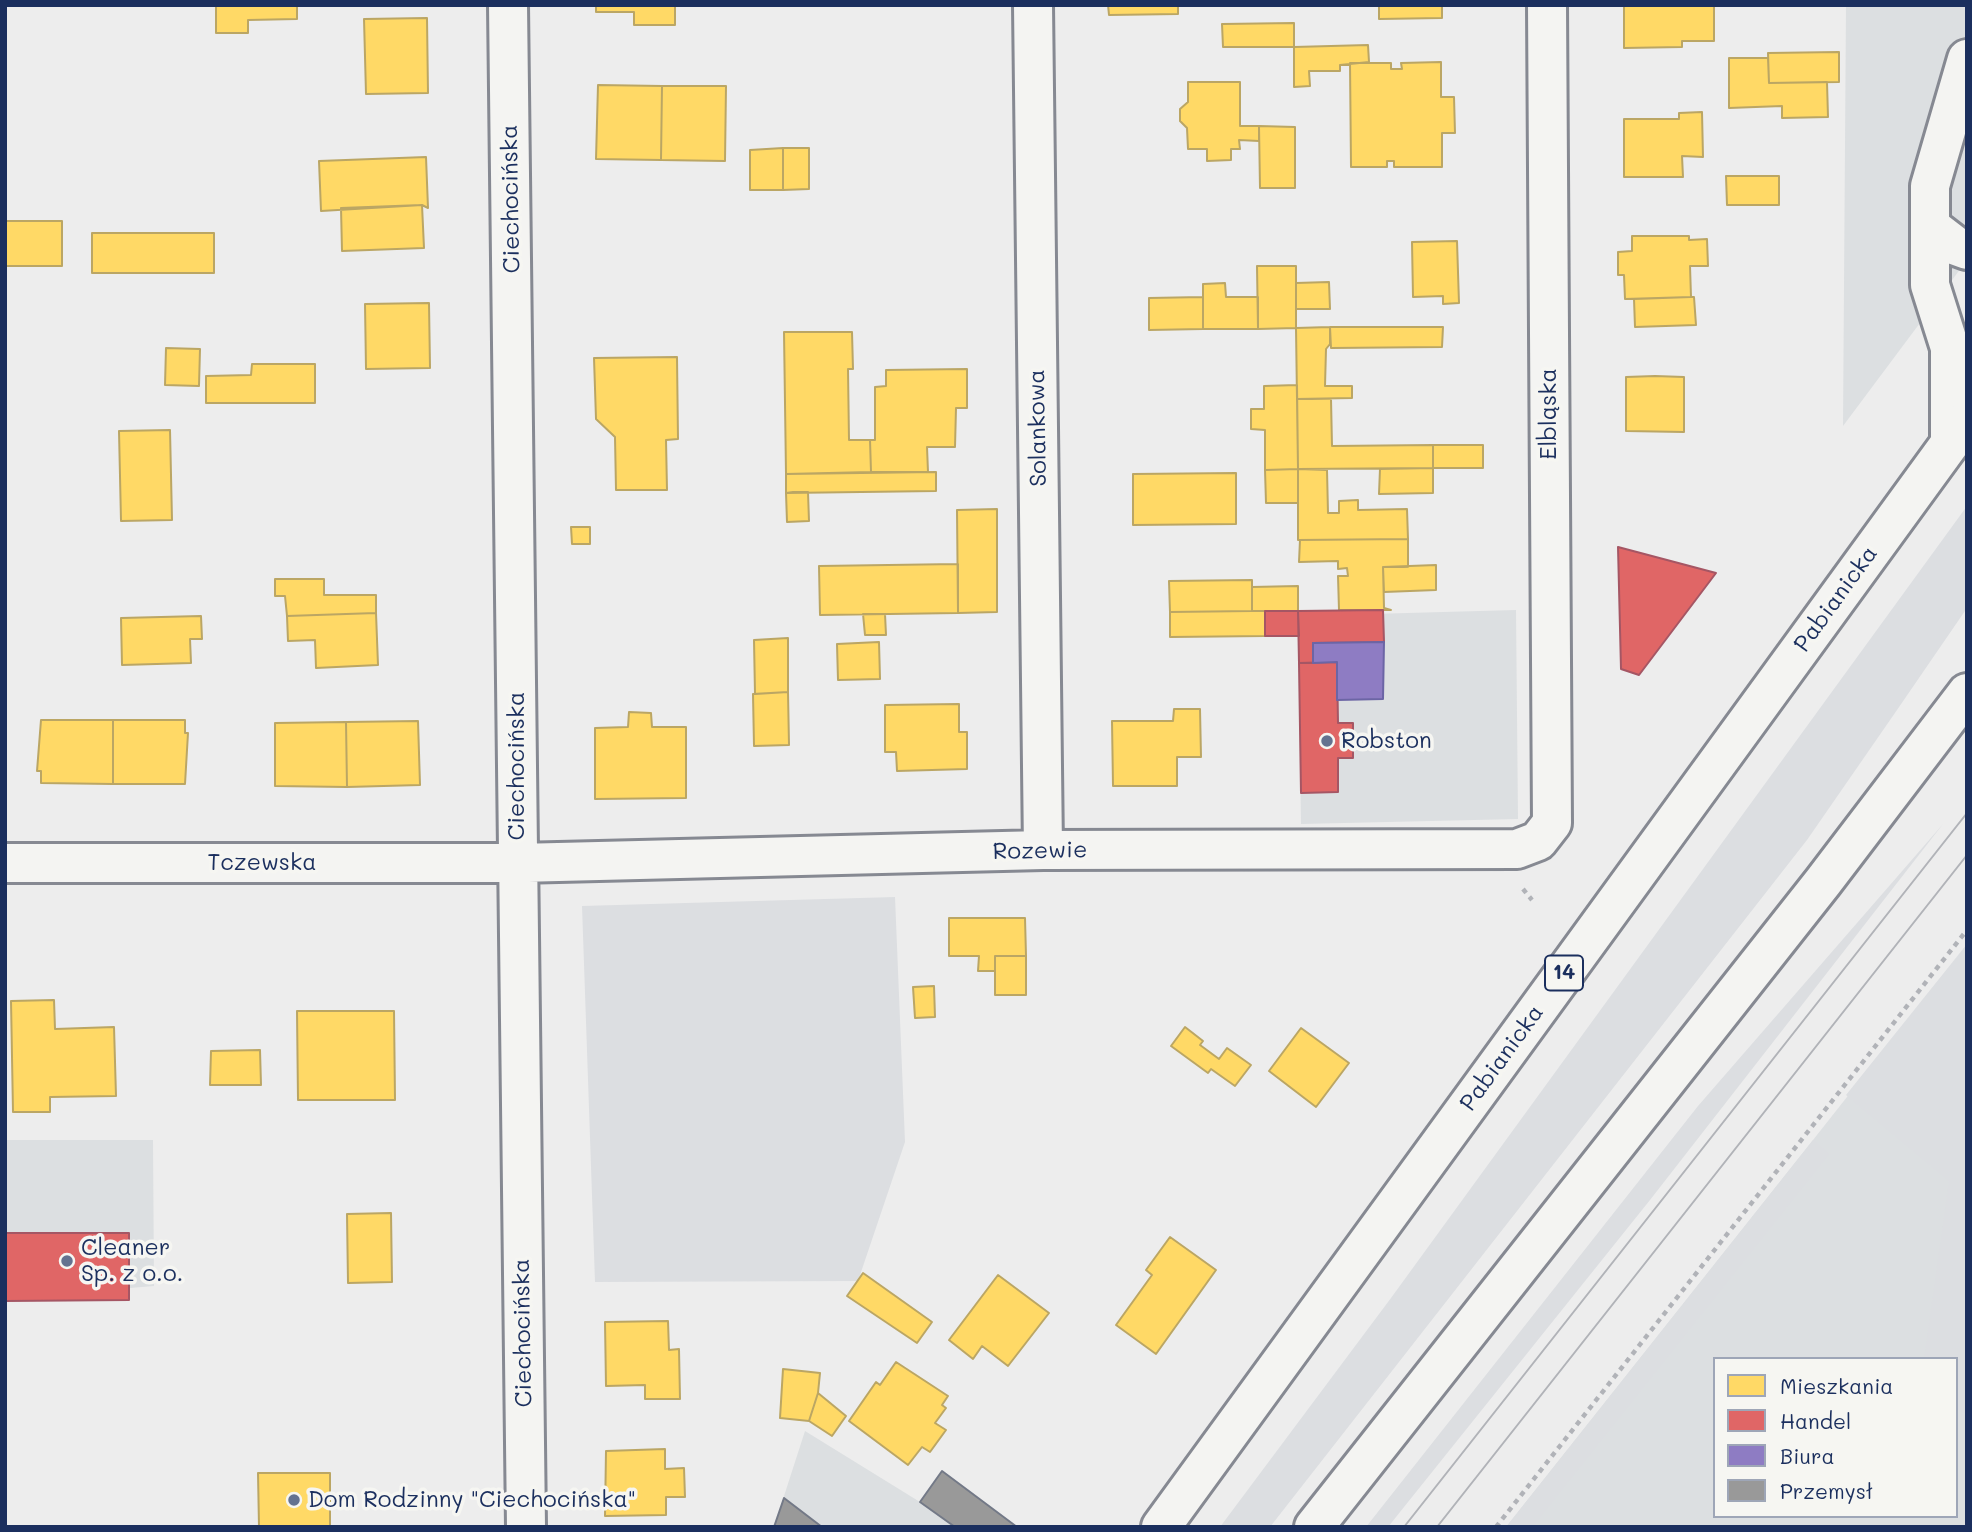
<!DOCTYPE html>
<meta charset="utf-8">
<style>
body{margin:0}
#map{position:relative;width:1972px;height:1532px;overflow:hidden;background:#ededed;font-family:Mali,sans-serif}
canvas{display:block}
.frame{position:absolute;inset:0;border:7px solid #1b2f5e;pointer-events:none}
.legend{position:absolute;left:1713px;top:1357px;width:245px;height:161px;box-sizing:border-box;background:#f6f6f2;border:2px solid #9ea6b7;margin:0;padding:9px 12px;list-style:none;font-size:21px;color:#1b2f5e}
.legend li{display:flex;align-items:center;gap:14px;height:35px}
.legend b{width:35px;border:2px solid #9ea6b7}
</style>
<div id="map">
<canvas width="1972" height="1532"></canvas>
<div class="frame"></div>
<ul class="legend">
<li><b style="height:19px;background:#ffd966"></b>Mieszkania</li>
<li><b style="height:19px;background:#e06666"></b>Handel</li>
<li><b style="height:19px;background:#8e7cc3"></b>Biura</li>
<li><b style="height:19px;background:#999"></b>Przemysł</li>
</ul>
</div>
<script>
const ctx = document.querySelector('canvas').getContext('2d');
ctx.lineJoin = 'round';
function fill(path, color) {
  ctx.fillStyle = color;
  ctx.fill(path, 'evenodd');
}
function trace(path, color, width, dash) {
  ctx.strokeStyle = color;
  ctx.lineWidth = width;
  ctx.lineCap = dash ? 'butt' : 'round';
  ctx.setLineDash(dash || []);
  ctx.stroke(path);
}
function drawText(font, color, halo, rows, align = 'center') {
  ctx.font = font + ' Mali,sans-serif';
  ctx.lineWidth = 7;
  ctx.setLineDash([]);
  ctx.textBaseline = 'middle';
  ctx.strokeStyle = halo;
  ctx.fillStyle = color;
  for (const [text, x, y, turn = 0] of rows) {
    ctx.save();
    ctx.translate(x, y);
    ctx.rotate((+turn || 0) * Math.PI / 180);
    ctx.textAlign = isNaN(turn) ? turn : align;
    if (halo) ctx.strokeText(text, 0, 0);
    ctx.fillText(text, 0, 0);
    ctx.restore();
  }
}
const built = new Path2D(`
 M1846 5H1967V260L1843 426Z
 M1516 610 1518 819 1301 824 1298 616Z
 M1967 945V1527H1506L1813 1140ZM1715 1359H1956V1516H1715Z
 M5 1140H153L154 1286 130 1288 129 1300 5 1301Z
 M805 1431 920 1502 955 1527H774Z`);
const green = new Path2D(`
 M1967 506V608L1897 710 1807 840 1270 1527H1220L1391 1298Z
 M1943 824 1650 1200 1388 1527H1366L1698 1106Z
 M895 897 905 1142 858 1281 595 1282 582 906Z
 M1967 944V1220L1963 1268 1967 1302V1415L1956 1408V1359H1924L1949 1181 1846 1095Z
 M1813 1140 1829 1154 1532 1527H1506Z`);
const homes = new Path2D(`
 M216 5H297V19L248 20V33H216Z
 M596 5H675V25H634V12H596Z
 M1108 5H1178V14L1109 15Z
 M1379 5H1442V18L1379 19Z
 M1624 5H1714V41H1682V47L1624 48Z
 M427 18 428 93 366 94 364 19Z
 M1294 23V47H1223L1222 24Z
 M1368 45 1369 62 1340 65V71H1309L1310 86 1294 87V47Z
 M1839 52V82L1769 83 1768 53Z
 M1729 58H1768L1769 83 1827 82 1828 117 1782 118V106L1729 108Z
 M1441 62V97H1454L1455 133H1442V167H1394V161H1387V167H1351L1350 63H1391V69H1402L1401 63Z
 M1188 82H1240V126H1259V141L1239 140 1240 149H1231V160L1207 161V149H1188L1187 128 1180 121V109L1188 102Z
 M598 85 662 86 661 160 596 159Z
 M662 86H726L725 161 661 160Z
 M1702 112 1703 157 1682 156 1683 177H1624V119H1679V113Z
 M1259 126 1295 127V188H1260Z
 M783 148V190H750V150Z
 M783 148H809V189L783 190Z
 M426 157 428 208 422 205 321 211 319 161Z
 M1726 176H1779V205H1727Z
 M422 205 424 248 342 251 341 208Z
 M5 221H62V266H5Z
 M92 233H214V273H92Z
 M1632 236H1689V240L1707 239 1708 266H1690L1691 297 1625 299 1624 275H1618V252L1632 251Z
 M1457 241 1459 303 1443 304V296L1413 297 1412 242Z
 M1257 266H1296V328L1258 329Z
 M1329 282 1330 309H1296V283Z
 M1225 283 1226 297H1258V329H1203V284Z
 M1203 297V329L1149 330V298Z
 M1691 297H1694L1696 325 1635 327 1634 299Z
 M429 303 430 368 366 369 365 304Z
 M1330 327H1443L1442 347 1331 348Z
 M1330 327V344L1326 349 1325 386H1352V398L1297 399 1296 328Z
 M784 332H852L853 369H848L849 440H870L871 472 786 474Z
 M166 348 200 349 199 386 165 385Z
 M677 357 678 439 666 440 667 490H616L615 437 596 419 594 358Z
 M252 364H315V403H206V376L251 375Z
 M967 369V408H956L955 447H927L928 472H871L870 440H875V387L886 386V370Z
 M1655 376 1684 377V432L1626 431V377Z
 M1297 385 1298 469 1265 470V430L1251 429V409H1264V386Z
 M1297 399H1331L1332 446 1433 445V468L1298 469Z
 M170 430 172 520 121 521 119 431Z
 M1433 445H1483V468H1433Z
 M1433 468V493L1379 494 1380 469Z
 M1298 469 1327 470 1328 513H1339V501L1358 500V510L1407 509 1408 539 1298 540Z
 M1298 469V503H1266L1265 470Z
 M936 472V491L786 493V474Z
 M1236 473V524L1133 525V474Z
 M793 492H808L809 521 787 522 786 493Z
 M997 509V612L958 613 957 510Z
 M571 527H590V544H572Z
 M1408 539V567H1383L1384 608 1391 610H1339L1338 576H1348L1347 568 1338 569V561L1299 562 1300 540Z
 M958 564V613L820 615 819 566Z
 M1436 565V590L1384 592 1383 567Z
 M275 579H324V595H376V613L287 616 285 596H275Z
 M1252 580V611L1170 612 1169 581Z
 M1298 586V611H1252V587Z
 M1252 611H1265V636L1170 637V612Z
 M376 613 378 665 316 668 315 640 288 641 287 616Z
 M863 614H885L886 635H865Z
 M201 616 202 639H190L191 663 122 665 121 618Z
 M788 638V692L755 694 754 640Z
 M879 642 880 679 838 680 837 644Z
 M788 692 789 745 754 746 753 694Z
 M959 704V732H967V769L897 771 896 752H885V705Z
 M1174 709H1200L1201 757H1177V786H1113L1112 721H1173Z
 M629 712 651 713 652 727H686V798L595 799V728L628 727Z
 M41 720H113V784L41 783V771H37Z
 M113 720H185V733H188L185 784H113Z
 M418 721 420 785 347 787 346 722Z
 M346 722 347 787 275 786V723Z
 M949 918H1025L1026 956H995V971H978L979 956H949Z
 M995 956H1026V995H995Z
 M934 986 935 1017 915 1018 913 987Z
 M54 1000 55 1029 114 1027 116 1096 50 1097V1112H13L11 1001Z
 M297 1011H394L395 1100H298Z
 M1185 1027 1203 1041 1200 1045 1219 1059 1227 1048 1251 1065 1235 1086 1211 1069 1208 1073 1171 1046Z
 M1301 1028 1349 1063 1316 1107 1269 1071Z
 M260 1050 261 1085H210L211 1051Z
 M391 1213 392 1282 348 1283 347 1214Z
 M1170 1237 1216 1270 1156 1354 1116 1325 1152 1275 1146 1270Z
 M863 1273 932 1322 917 1343 847 1296Z
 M998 1275 1049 1313 1008 1366 982 1346 973 1359 949 1340Z
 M668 1321 669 1350 679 1349 680 1399H645V1385L606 1386 605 1322Z
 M896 1362 948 1396 942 1405 946 1408 935 1423 946 1430 930 1452 922 1447 908 1465 849 1421 876 1382 880 1385Z
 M783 1369 820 1373 818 1393 809 1421 780 1418Z
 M818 1393 846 1416 832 1436 809 1421Z
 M665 1449V1469L684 1468 685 1497H666V1515L605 1516 606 1451Z
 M258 1473H330V1527H259Z`);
const shops = new Path2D(`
 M1618 547 1716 573 1639 675 1621 669Z
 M1383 610 1384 642 1313 643V663H1299L1298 611Z
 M1265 611H1298L1299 636H1265Z
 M1337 662 1338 723H1353V758H1338V792L1301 793 1299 663Z
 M5 1233H129V1300L5 1301Z`);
const offices = new Path2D(`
 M1384 642 1383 699 1337 700V662L1313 663V643Z`);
const industry = new Path2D(`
 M942 1471 1017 1527H955L920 1502Z
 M784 1498 822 1527H774Z`);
const path = new Path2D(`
 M1523 889 1532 900
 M1496 1527 1967 930`);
const minor = new Path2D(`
 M508 5 526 1527
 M1033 5 1043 850
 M1930 226 1956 246 1967 250
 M1950 441V348L1930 285V186L1967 59
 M5 863H518L1043 850 1517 849 1538 841 1552 823 1547 5`);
const major = new Path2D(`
 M1161 1527 1967 420
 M1314 1527 1823 882 1967 693`);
const tram = new Path2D(`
 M1404 1527 1967 813
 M1437 1527 1967 855`);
const markers = [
 [1327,741,7,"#647290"],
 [67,1261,7,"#647290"],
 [294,1500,7,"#647290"]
];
const shields = [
 [1564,973,38]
];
const shieldNames = [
 ["14",1564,973]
];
const streetNames = [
 ["Ciechocińska",511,199,-91],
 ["Elbląska",1549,414,-90],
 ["Solankowa",1038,428,-91],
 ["Pabianicka",1836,599,-54],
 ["Ciechocińska",517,766,-90],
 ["Rozewie",1040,851,-1],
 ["Tczewska",262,863],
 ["Pabianicka",1502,1058,-54],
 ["Ciechocińska",523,1333,-91]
];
const poiNames = [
 ["Robston",1341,741],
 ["Cleaner",81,1248],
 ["Sp. z o.o.",81,1274],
 ["Dom Rodzinny \"Ciechocińska\"",308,1500]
];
fill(built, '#dcdfe1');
fill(green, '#dcdee1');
fill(homes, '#ffd966');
trace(homes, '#bba664', 2);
fill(shops, '#e06666');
trace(shops, '#a55664', 2);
fill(offices, '#8e7cc3');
trace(offices, '#6c65a5', 2);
fill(industry, '#999');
trace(industry, '#737987', 2);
trace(minor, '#868992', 44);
trace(major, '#868992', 44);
trace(path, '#b1b3b8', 4.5, [5, 5]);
trace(minor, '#f4f4f2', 38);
trace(major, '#f4f4f2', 38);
trace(tram, '#b1b3b8', 2);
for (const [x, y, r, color] of markers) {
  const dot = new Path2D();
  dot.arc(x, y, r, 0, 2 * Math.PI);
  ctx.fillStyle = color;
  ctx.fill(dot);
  trace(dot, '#f6f6f2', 2.5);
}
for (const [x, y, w] of shields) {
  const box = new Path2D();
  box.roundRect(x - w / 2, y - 17.5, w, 35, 5);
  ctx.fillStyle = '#f6f6f2';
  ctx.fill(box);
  trace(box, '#1b2f5e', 2);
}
drawText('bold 21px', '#1b2f5e', null, shieldNames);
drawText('23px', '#1b2f5e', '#f6f6f2', streetNames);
drawText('23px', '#1b2f5e', '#f6f6f2', poiNames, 'left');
</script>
